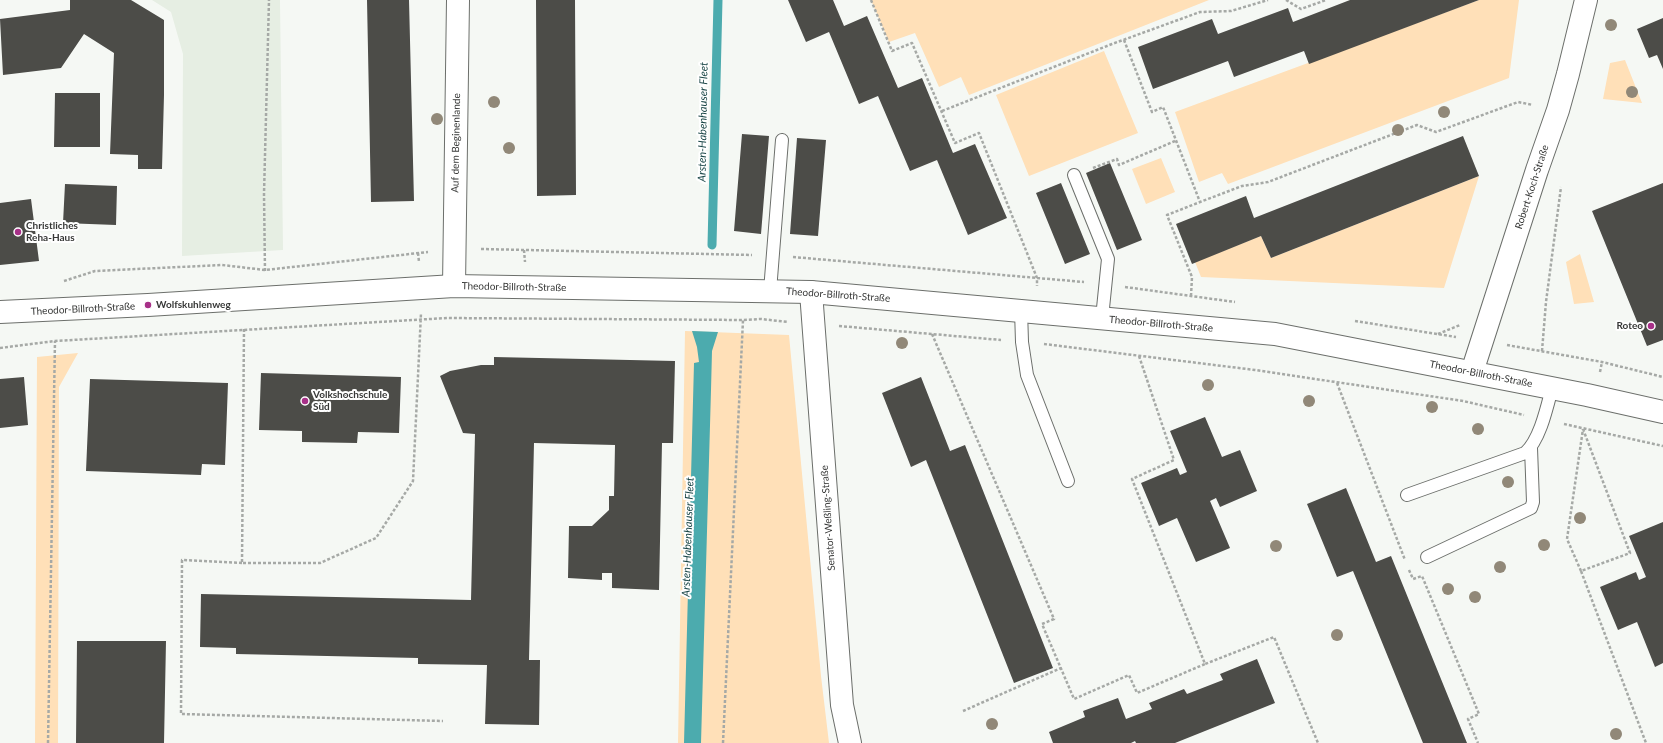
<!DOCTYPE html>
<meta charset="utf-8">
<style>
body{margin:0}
canvas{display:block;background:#f5f8f4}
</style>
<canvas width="1663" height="743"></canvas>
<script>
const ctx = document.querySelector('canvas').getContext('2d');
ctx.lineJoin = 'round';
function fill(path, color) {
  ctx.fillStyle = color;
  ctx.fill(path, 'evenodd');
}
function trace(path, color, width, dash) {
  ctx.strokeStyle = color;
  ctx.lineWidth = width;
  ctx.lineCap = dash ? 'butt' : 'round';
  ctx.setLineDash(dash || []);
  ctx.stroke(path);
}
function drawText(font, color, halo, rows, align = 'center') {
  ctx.font = font + ' Lato,sans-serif';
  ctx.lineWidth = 4;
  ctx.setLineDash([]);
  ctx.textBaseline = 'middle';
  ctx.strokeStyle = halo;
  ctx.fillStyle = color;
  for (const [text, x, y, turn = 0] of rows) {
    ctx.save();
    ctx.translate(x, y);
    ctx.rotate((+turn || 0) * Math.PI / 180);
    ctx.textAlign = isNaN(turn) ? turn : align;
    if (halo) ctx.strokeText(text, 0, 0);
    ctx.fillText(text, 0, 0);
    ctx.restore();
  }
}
const built = new Path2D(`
 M152 0H280L283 250 182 256 183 54 171 12Z`);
const green = new Path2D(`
 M871 0H1209L969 95 961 77 939 87 915 33 889 42Z
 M1479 0H1519L1509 78 1228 184 1222 173 1199 182 1175 112Z
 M1104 51 1138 133 1029 176 996 95Z
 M1625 60 1642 103 1603 99 1610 63Z
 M1161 158 1175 192 1146 204 1132 169Z
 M1479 176 1444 288 1201 277 1195 262 1261 236 1271 258Z
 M1580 254 1594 302 1574 304 1566 262Z
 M685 331 789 335 821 676 829 743H678Z
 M78 353 59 387 58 743H35L37 357Z`);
const water = new Path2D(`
 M692 331 718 332 712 351 711 390 701 743H684L694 363 699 362 697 347Z`);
const stream = new Path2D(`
 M712 245 718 0`);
const building = new Path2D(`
 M70 0H131L164 20V95L162 169H138V155L110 154 114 53 84 34 61 68 3 75 0 19 70 10Z
 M367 0H409L414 201 371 202Z
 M536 0H575L576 195 537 196Z
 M788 0H833L844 26 867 16 898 88 922 78 953 153 975 144 1007 218 968 235 937 160 910 171 878 96 859 104 829 32 806 42Z
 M1350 0H1479L1309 64 1304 51 1234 77 1228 61 1153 89 1138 47 1212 19 1218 34 1288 8 1293 22Z
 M1663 18V69L1657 55 1649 58 1637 29Z
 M55 93H100V147H54Z
 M742 134 769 136 761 234 734 231Z
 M1463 136 1479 176 1271 258 1261 236 1192 264 1176 224 1246 196 1254 218Z
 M797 138 826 140 818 236 790 234Z
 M1110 163 1142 240 1117 250 1086 173Z
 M1061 183 1090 254 1065 264 1036 193Z
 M1663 183V340L1647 346 1592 211Z
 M65 184 117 186 116 225 63 223Z
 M31 199 39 261 0 265V203Z
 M494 357 675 361 673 443H662L659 590 612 588V573H602V580L568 578 569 526H592L609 510V496H614L615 445 534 443 529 660H540L539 725 485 724 487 665 418 664V658L236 654V648L200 647 201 594 471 600 475 434 463 433 440 376 450 371 481 365H494Z
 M261 373 401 377 399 433 358 432 357 443 302 442V431L259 430Z
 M24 377 28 425 0 428V379Z
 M921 377 950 451 965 445 1053 668 1014 683 926 460 911 467 882 393Z
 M90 379 228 383 225 465 202 464 201 475 86 471Z
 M1205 417 1222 457 1240 450 1257 491 1220 507 1216 498 1210 501 1230 548 1196 562 1177 518 1159 526 1141 483 1177 468 1180 475 1187 472 1170 431Z
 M1346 488 1376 562 1391 556 1467 743H1423L1353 571 1337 577 1307 504Z
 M1663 522V663L1655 667 1637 622 1618 630 1600 587 1636 572 1639 580 1646 577 1629 536Z
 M77 641H166L164 743H76Z
 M1257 659 1275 703 1175 743H1136L1135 741 1131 743H1053L1049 732 1085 717 1083 711 1118 698 1126 719 1152 709 1149 703 1184 689 1187 694 1223 680 1220 674Z`);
const path = new Path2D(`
 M871 0 892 51 912 43 955 143 979 133 1037 278V286
 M1286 0 1301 9 1326 0
 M1124 40 1152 112 1163 107 1200 202 1242 186 1268 182 1417 125 1436 132 1518 102 1533 105
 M942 111 1112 44 1200 12 1231 11 1268 0
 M1093 168 1117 159 1119 165 1175 141
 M481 249 752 255
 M524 250 525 262
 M418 253 419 262
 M793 257 1084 282
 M265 271 264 194 269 0
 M64 281 95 271 222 265 265 270 428 252
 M1125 287 1235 302
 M1191 296 1192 277 1167 215 1200 202
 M1355 321 1456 337
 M839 326 1001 340
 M244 329 242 563H320L376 538 413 481 421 313
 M932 334 1054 619 1042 624 1074 699 1129 675 1137 693 1205 664
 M1438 334 1460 325
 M1044 344 1255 370 1463 401 1524 415
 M1507 345 1602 362 1663 377
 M0 348 55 341 447 318 743 320 761 319 788 322
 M1542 351 1546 302 1561 187
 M1139 356 1174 460 1132 479 1205 664 1274 637 1318 743
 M1600 372 1602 362
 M1337 383 1405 560
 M1564 424 1663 446
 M1583 429 1630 553 1581 571 1646 743
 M242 563 182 560 181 714 443 721
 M1409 570 1413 579 1422 576 1479 714 1468 719 1478 743
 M1581 571 1567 539 1583 429
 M963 711 1061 668
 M48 743 55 341
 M723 743 743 320`);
const service = new Path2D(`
 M1074 175 1108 259 1102 318
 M770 291 782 140
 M1021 310 1022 342 1027 375 1068 481
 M1407 495 1525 453C1540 440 1547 407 1552 388
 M1427 557 1531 508 1533 502 1531 448`);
const minor = new Path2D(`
 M454 286 458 0
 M811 292 842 705 850 743
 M1472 372 1537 170 1558 110 1568 74 1586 0`);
const tertiary = new Path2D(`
 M0 312 148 305 454 286 811 292 1275 334 1587 395 1663 412`);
const trees = [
 [1611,25],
 [1632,92],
 [494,102],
 [1444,112],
 [437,119],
 [1398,130],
 [509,148],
 [902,343],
 [1208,385],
 [1309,401],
 [1432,407],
 [1478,429],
 [1508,482],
 [1580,518],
 [1544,545],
 [1276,546],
 [1500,567],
 [1448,589],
 [1475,597],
 [1337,635],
 [992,724],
 [1616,734]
];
const markers = [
 [18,232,4,"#a73088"],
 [148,305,4,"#a73088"],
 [1651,326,4,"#a73088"],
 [305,401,4,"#a73088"]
];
const streetNames = [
 ["Auf dem Beginenlande",456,143,-89],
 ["Robert-Koch-Straße",1532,187,-72],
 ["Theodor-Billroth-Straße",514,287,1],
 ["Theodor-Billroth-Straße",838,295,4],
 ["Theodor-Billroth-Straße",83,309,-3],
 ["Theodor-Billroth-Straße",1161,324,5],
 ["Theodor-Billroth-Straße",1481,374,11],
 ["Senator-Weßling-Straße",828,518,-94]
];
const poiNames = [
 ["Christliches",26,226],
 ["Reha-Haus",26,238],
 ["Wolfskuhlenweg",156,305],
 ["Roteo",1643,326,"right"],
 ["Volkshochschule",313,395],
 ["Süd",313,407]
];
const waterNames = [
 ["Arsten-Habenhauser Fleet",703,122,-89],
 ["Arsten-Habenhauser Fleet",688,537,-88]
];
fill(built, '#e6eee3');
fill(green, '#ffe0b8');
fill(water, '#4cabae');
trace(stream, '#4cabae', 9);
fill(building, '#4c4c48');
trace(service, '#6c6f6b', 14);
trace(minor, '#6c6f6b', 24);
trace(tertiary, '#6c6f6b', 24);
trace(path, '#a6a9a6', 2.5, [3, 2]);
trace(service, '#fff', 12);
trace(minor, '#fff', 22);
trace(tertiary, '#fff', 22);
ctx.fillStyle = '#918878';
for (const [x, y] of trees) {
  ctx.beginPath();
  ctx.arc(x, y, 6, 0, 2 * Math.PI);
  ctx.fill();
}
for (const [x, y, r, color] of markers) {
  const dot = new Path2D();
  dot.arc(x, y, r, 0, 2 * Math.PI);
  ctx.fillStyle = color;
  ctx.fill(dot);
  trace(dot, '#fff', 1.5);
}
drawText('10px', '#373837', '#fff', streetNames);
drawText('bold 10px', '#373837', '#fff', poiNames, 'left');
drawText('italic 11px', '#194546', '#fff', waterNames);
</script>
